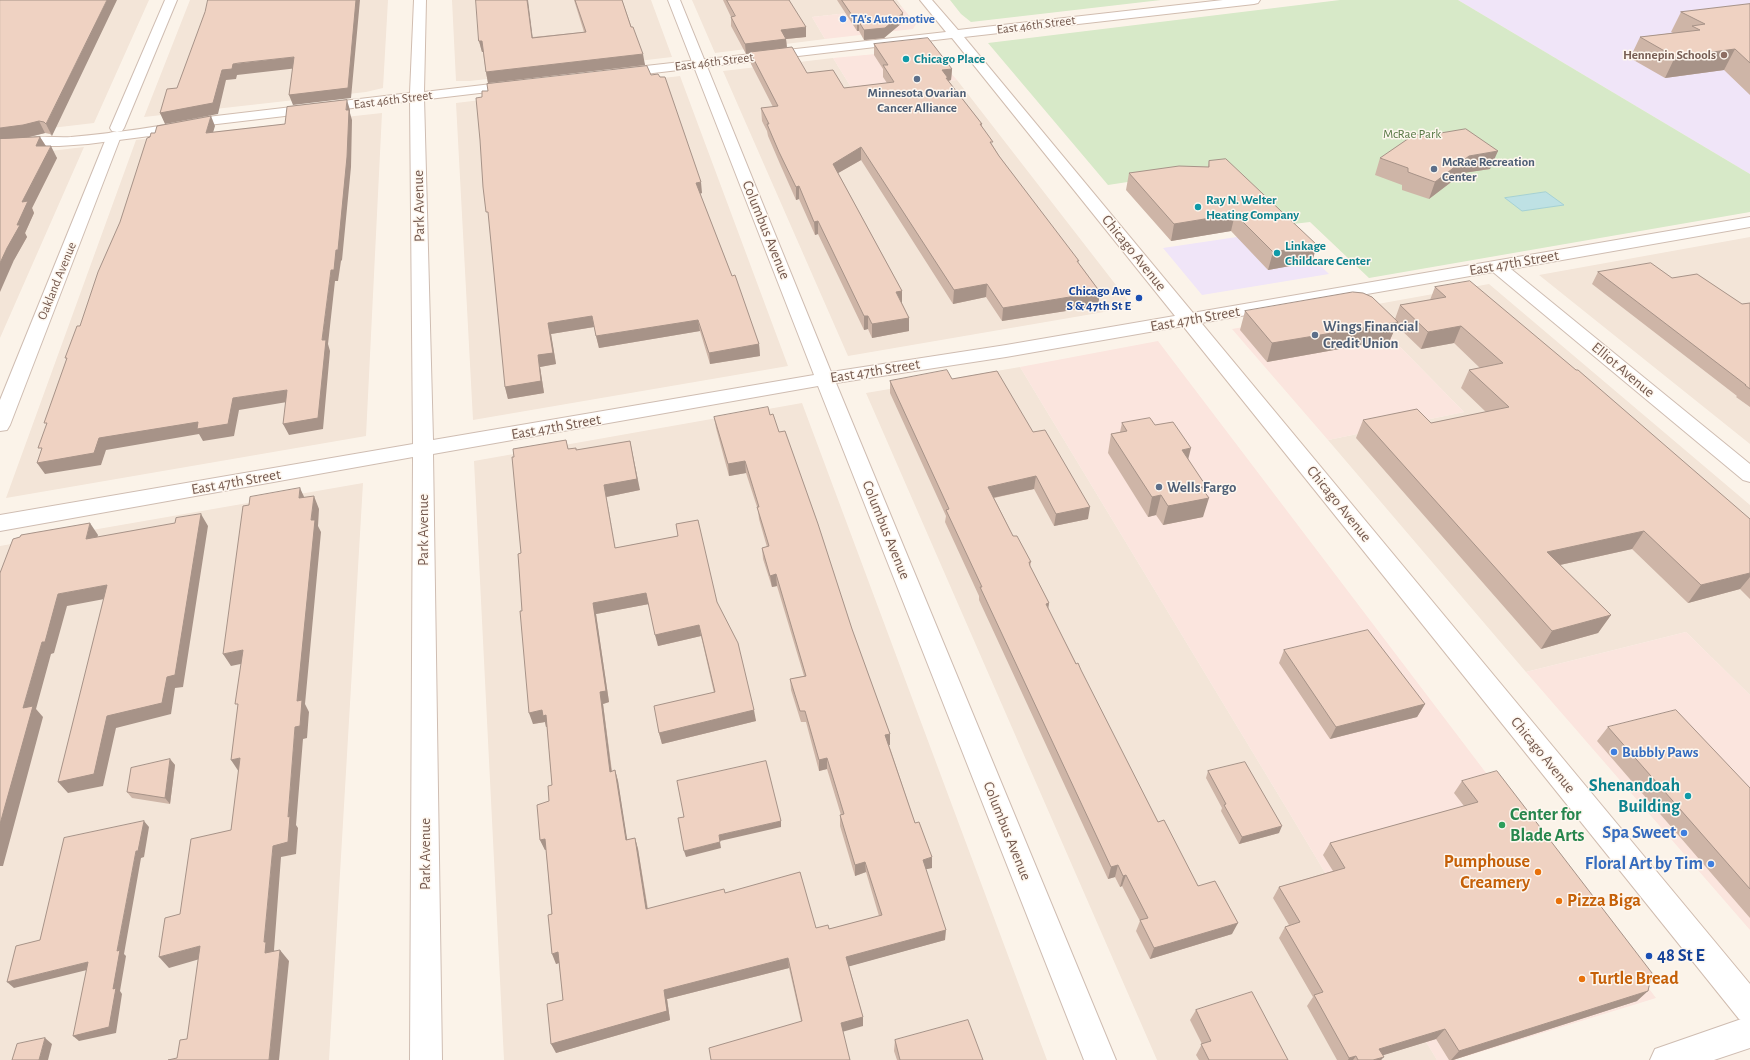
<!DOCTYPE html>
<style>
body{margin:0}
canvas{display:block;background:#fbf3e9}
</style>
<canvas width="1750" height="1060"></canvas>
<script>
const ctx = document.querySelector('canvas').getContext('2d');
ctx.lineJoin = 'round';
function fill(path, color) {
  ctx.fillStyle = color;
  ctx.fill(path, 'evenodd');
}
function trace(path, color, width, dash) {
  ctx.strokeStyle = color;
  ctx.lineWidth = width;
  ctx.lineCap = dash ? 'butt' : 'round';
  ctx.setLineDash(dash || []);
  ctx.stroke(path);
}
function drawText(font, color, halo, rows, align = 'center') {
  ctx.font = font + ' "Alegreya Sans",sans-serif';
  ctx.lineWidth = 3;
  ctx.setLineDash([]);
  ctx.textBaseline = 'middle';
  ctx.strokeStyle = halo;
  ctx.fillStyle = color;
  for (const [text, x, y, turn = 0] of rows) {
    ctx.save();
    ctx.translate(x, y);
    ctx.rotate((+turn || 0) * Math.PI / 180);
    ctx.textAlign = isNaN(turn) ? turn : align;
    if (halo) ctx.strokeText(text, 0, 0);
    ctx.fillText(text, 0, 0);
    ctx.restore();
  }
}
const residential = new Path2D(`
 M0 0H149L94 123 0 134Z
 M190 0H388L383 88 366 92 144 117Z
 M452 0H651L672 57 470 81H456Z
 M692 0H897L902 7 812 17 825 39 715 53Z
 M833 58 854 92 957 80 1133 307 848 356 723 71Z
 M680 76 788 366 473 420 456 103Z
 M382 113 366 436 6 498 136 140Z
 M84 147 0 338V157Z
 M1750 237V444L1539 275Z
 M1489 284 1750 505V695L1686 632 1526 672 1328 440 1464 412 1361 307Z
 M1020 367 1290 814 1437 1060H1157L866 393Z
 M802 403 1047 1060H504L474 461Z
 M363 483 329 1060H0V546Z`);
const commercial = new Path2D(`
 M902 7 916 24 913 29 825 39 812 17Z
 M929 49 957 80 854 92 833 58Z
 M1361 307 1464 412 1328 440 1232 329Z
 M1158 341 1480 765 1656 998 1454 1060H1437L1290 814 1020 367Z
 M1686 632 1750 695V930L1526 672Z`);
const education = new Path2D(`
 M1458 0H1750V174Z
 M1284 230 1329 274 1202 295 1163 248Z`);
const green = new Path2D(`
 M950 0H1161L971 22 961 14Z
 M1340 0H1458L1750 174V212L1369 278 1310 222 1293 224 1232 166 1108 185 988 43Z`);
const water = new Path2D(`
 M1546 192 1564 205 1522 211 1505 198Z`);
const street = new Path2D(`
 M165 0H177L124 128 122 131 117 132 112 131 110 128Z
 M668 0H680L831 372 1006 345 1750 217V227L1511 269 1750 464V482L1743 480 1493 272 1006 357 836 383 1116 1060H1084L818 386 433 454 442 1060H410L413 457 0 531V515L413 444 410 97 412 94H422L424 97 433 440 814 375Z
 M114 132 119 133 121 136 10 425 7 430 0 431V400L107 136 109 133Z
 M1750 1016V1048L1714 1060H1650L1655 1049Z`);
const secondary = new Path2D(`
 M414 0H426L424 92 517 81 522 82 524 85 522 88 200 126 165 134 88 144 59 146H30L25 145 23 142 25 139C39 135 56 138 71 137 114 133 157 128 199 118L410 93Z
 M920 0H932L958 30 1223 0H1260L1258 3 1254 4 964 37 1750 984V1024L1739 1019 952 38 619 77 614 76 612 73 614 70 619 69 946 32Z`);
const wall = new Path2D(`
 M0 0 52 136 50 134 45 133 29 137 18 138 40 137 46 146 57 158 32 208 34 213 25 233 27 237 14 260Z
 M574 0H622L645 65 488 83 486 72 483 52H482L479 41 533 37 584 32Z
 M723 0H789L806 37 786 39 787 48 807 73 844 88 887 83 883 77V69L874 55V44L952 69 951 80 948 81 982 124V127L993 146 999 156 1100 292 1098 306 1002 321 986 297 953 304 861 160 838 173 902 291V303L909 318V331L872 338 868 329 864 330 818 234 815 235 799 199 796 200 780 164 768 136 767 131 762 121 761 108 773 107 751 64 750 53 746 54 731 26V17Z
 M837 0H893L903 13V22L884 38 864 40 859 31H857Z
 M1750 4V95L1724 70 1665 78 1630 58 1640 37 1673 33 1671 32 1681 12Z
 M651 75 702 193 700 194 732 276 759 344 760 356 710 364 700 331 599 348 594 327 551 334 556 364 540 367 544 393 508 399 505 387Z
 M1380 158 1490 169 1463 173 1429 199 1402 190V185L1375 175Z
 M1209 161 1312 262 1268 270 1231 231 1171 241 1126 190 1129 173 1208 167Z
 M1598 272 1672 278 1742 304 1750 303V407L1736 397 1737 396 1592 284Z
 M1435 287 1750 519V599L1740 589 1688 603 1632 549 1560 565 1611 615 1598 633 1541 649 1356 438 1363 420 1431 423 1486 412 1461 388 1469 370 1480 368 1454 343 1421 349 1396 325 1390 340 1267 362 1240 330 1245 311 1395 319 1400 305 1430 300Z
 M952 379 1033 432 1088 519 1054 526 1034 489 994 498 1013 536 1031 562 1030 566 1049 603 1048 609 1158 822 1198 886 1232 934 1150 959 1136 931 1140 921 1122 886 1120 887 1115 877 1108 879 979 600V596L945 522 946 516 890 393V381Z
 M770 415 779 432 890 734V745H889L915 823 932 868 926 869 945 940 849 966 863 1017V1026L801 1021 789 968 667 999 670 1020 556 1053 563 1000 559 963 556 964 546 850H545L540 840 549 801 552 785 547 727H546L545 722 533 724 522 611 521 553 566 440 568 449 576 450 640 490 606 497 615 548 678 536 676 524 717 602 756 721 662 744 659 733 714 693 701 636 658 646 649 604 596 614 609 702 603 704 612 771 615 770 618 781 627 840 635 838 638 849 648 909 725 893 816 928 829 929 879 916 866 872 855 876 840 826V815H841L827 769 819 771 806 722H801L791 690 790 679 804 676 777 586 772 587 763 559 762 548 767 547 759 519 758 510 746 473 729 476 716 428 714 417Z
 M1122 423 1188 459 1205 492 1203 517 1163 525 1156 515 1148 517 1108 453 1111 434 1120 432Z
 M1284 650 1425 704 1417 717 1330 739 1279 663Z
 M1608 727 1750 788V918L1597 741Z
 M170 759 175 765 170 804 132 798 127 792Z
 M1208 771 1279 833 1239 844 1221 811 1222 808 1206 778Z
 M1462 781 1637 1001 1453 1060H1449L1436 1039 1383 1055 1381 1060H1337L1307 1006 1313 997 1279 938 1285 927 1289 925 1273 898 1279 887 1333 871 1323 855 1330 843 1464 806 1454 793Z
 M1196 1010 1288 1060H1199L1196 1055 1202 1044 1190 1020Z
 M895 1040 983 1060H897L894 1051Z`);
const shadedWall = new Path2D(`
 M107 0H117L52 136 46 124Z
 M356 0H360L351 98 293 105 289 95Z
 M527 0H528L534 48 532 38Z
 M903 13V22L884 38 864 40V30Z
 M857 22H859V31H857Z
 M806 27V37L786 39 787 49 746 54 745 44 781 30Z
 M479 41H482L484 52H482Z
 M1735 49 1724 70 1665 78 1675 57Z
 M643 54 645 65 488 83 486 72Z
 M294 57 298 68 237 75 236 79 226 80 218 114 165 124 160 113 222 70 233 64Z
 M952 69 951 80 948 81 942 70Z
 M347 100 350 110V113L352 120 351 167 342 260 341 261 338 281H335L328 344 330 351 323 429 289 435 283 424 322 340 331 270 336 250Z
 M211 116 215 126 210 143 206 133Z
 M39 121 45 133 29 137 0 140V128Z
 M40 137 47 148 36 146Z
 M51 146 57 158 32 208 34 213 25 233 27 237 14 260 0 292V263L17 225 22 202Z
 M861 147V160L833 176V164Z
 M1498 151 1490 169 1463 173 1429 199 1435 182 1469 156Z
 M701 182 702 193 698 194 696 183Z
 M799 186V199L796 200V187Z
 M1235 214 1231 231 1171 241 1174 224Z
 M818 221V234L815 235 814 222Z
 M1317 245 1312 262 1268 270 1273 252Z
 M987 284 986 297 953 304 954 290Z
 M902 291V304L896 292Z
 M1100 292 1098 306 1002 321 1003 308Z
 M592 316 594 327 551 334 556 364 540 367 544 393 508 399 505 387 538 355 548 323Z
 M864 316H868V329L864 330Z
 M909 318V331L872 338V324Z
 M698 320 700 331 599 348 596 336Z
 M1398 322 1390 340 1267 362 1272 343Z
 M1461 326 1454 343 1421 349 1428 332Z
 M759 344 760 356 710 364 709 353Z
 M287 390 293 401 239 410 234 436 203 441 199 434 106 450 101 465 45 474 37 463 99 438 233 398Z
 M630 441 640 490 606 497 618 560 604 485Z
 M1191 448 1186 468 1182 450Z
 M745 461 746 473 729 476 728 464Z
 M1036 476 1034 489 987 499 988 487Z
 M1206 486 1203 499 1209 498 1203 517 1163 525 1168 506 1201 487Z
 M300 488 306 501 299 498Z
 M1161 495 1156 515 1148 517 1152 497Z
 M314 496 319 509 318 526 321 532 305 704 309 712 307 738 303 739 296 825 298 828 296 854 281 857 274 950 275 953H265L264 942 273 846 288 817 311 520Z
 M1090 507 1088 519 1054 526 1056 514Z
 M201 514 208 526 183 687 175 688 171 714 116 728 103 786 68 793 58 782 107 716 167 677Z
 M90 523 98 535 94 551 86 539Z
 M1644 531 1632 549 1537 570 1547 552Z
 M1750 573V577L1740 589 1688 603 1701 585Z
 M776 574 777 586 772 587 770 576Z
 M107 585 115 597 67 606 54 653 51 654 36 709 43 717 3 866H0V824L23 708 42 642 58 594Z
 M646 593 649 604 596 614 609 702 603 704 613 783 610 772 600 692 593 603Z
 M1049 603 1047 615 1046 604Z
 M1611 615 1598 633 1541 649 1552 631Z
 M699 625 701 636 658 646 655 635Z
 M243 650 250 662 231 666 223 654Z
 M1425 704 1417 717 1330 739 1336 727Z
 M542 710 546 715 550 726 546 727 545 722 533 724 529 713Z
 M754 710 756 721 662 744 659 733Z
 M890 734V745L885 746V735Z
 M240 758 239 772 231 760Z
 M827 758V769L819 771V760Z
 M170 759 175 765 170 804 165 798Z
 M615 770 618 781 629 851 626 840Z
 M144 821 149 827 144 857 141 858 124 954 126 956 120 991 122 994 116 1033 79 1041 73 1036 117 951 136 851Z
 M781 821V827L720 841 719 835Z
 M1282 826 1279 833 1239 844 1242 837Z
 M635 838 638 849 649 919 646 909Z
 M545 839 549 849 545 850 540 840Z
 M720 842 721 848 686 857 684 851Z
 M932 857V868L922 870 923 860Z
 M865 862 866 872 855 876V865Z
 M1118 865 1115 877 1108 879 1111 867Z
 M1126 875 1122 886 1120 887 1123 876Z
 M1238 923 1232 934 1150 959 1154 948Z
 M946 930 945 940 847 967 846 957Z
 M200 946 210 956 169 968 159 957Z
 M280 950 289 961 279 1060H269Z
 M558 952 562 962 556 964 552 954Z
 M788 958 789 968 667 999 670 1020 556 1053 551 1044 664 990Z
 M88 962 95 968 14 988 7 982Z
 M1648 991 1637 1001 1453 1060H1451L1459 1051Z
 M863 1017V1026L842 1032 841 1023Z
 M1445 1029 1436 1039 1371 1059 1379 1049Z
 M45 1038 52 1044 48 1060H39Z
 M1356 1056 1353 1060H1348L1349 1058Z
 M1384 1057 1381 1060H1373Z`);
const building = new Path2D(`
 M0 0H107L46 124 44 122 39 121 23 125 0 128Z
 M208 0H356L348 88 289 95 294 57 239 63 233 64 232 69 222 70 213 103 160 113 167 89 177 88 205 12Z
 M476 0H527L532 38 586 32 575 0H622L631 27H633L643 54 486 72 482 41H479Z
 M727 0H789L806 27 781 30 786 39 745 44 731 17 735 16Z
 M842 0H893L903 13 885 28 864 30 859 22H857Z
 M1750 4V63L1735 49 1675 57 1640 37 1700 30 1692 26 1705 24 1681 12Z
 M928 38 952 69 942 70 948 78H946L982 124H980L993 142H990L999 156 1079 261H1077L1100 292 1003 308 987 284 954 290 861 147 833 164 902 291 896 292 909 318 872 324 868 316H864L818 221 814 222 799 186 796 187 779 152 767 124H769L761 108 778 106 750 52 792 47 807 73 833 70 844 88 894 82 883 65H888L874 44Z
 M647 66 651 75 658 74 660 77H665L701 182 696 183 732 276 735 275 759 344 709 353 698 320 596 336 592 316 548 323 553 353 538 355 541 381 505 387 488 212H486L483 187 480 140 476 98 482 97V91H488L487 84Z
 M347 100 346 110H349L347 157 338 250H336L334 270H331L322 340H326L318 418 283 424 287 390 233 398 228 424 197 429 198 422 99 438 94 453 37 463 42 448H38L47 423H44L67 358H65L77 326H80L98 272 120 222 147 138 150 137 151 133H155L157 126 211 116 206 133 285 124 287 107Z
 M1466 129 1498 151 1469 156 1435 182 1408 172V168L1380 158 1415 134 1422 136Z
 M40 137 36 146H51L22 202 28 201 17 225H20L7 248 0 263V139Z
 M1226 159 1317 245 1273 252 1235 214 1174 224 1129 173 1179 166 1209 167V161Z
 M1651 263 1672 278 1697 274 1742 304 1750 303V389L1745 385H1746L1598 272Z
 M1470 281 1576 370H1578L1750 519V573L1701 585 1644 531 1547 552 1611 615 1552 631 1363 420 1417 409 1431 423 1509 407 1469 370 1503 363 1461 326 1428 332 1400 305 1446 297 1435 287Z
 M1353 292 1363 293 1372 297 1398 322 1272 343 1245 311Z
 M947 370 952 379 997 371 1033 432 1045 430 1090 507 1056 514 1036 476 988 487 1013 536H1017L1031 562H1029L1030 566 1049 603 1046 604 1076 664 1078 663 1081 670 1158 822 1164 820 1198 886 1215 881 1238 923 1154 948 1140 920 1148 918 1126 875 1123 876 1118 865 1111 867 980 587H982L946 510 949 509 890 381Z
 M768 407 770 415 773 414 779 432 785 431 818 524 852 629 890 734 885 735 915 823 919 822 932 857 923 860 946 930 846 957 863 1017 841 1023 850 1060H711L709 1048 802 1021 788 958 664 990 667 1011 551 1044 547 1004 563 1000 558 952 552 954 548 915 552 914 545 839 540 840 537 805 549 801 548 786 552 785 546 715 543 716 542 710 529 713 520 611H522L518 554 521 553 512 457H514L513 449 566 440 568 449 576 448V450L630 441 637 479 604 485 615 548 678 536 676 524 698 520 717 602 738 643 754 710 659 733 654 706 715 692 699 625 655 635 646 593 593 603 606 691 600 692 610 772 615 770 626 840 635 838 646 909 724 889 725 893 800 872 816 928 828 925 829 929 882 915 865 862 855 865 840 815 844 814 827 758 819 760 805 711H800L790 679 806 676 776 574 770 576 762 548 769 546 757 507H759L745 461 728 464 714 417Z
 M1150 418 1155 425 1173 422 1191 448 1182 450 1206 486 1201 487 1209 498 1168 506 1161 495 1152 497 1111 434 1127 431 1122 423Z
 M300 488 299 498 314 496 311 520H315L297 701 302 700 300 726 295 727 288 817 290 816 288 842 273 846 264 942H266L265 953 280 950 269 1060H168L177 1058 180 1040 187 1039 200 946 159 957 165 918 180 914 191 839 231 830 240 758 231 760 238 704H235L243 650 223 654 243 506 249 505 250 497Z
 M201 514 175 675 167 677 162 703 107 716 94 774 58 782 107 585 58 594 45 642H42L23 708 33 706 0 824V573L13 539 20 537 21 535 90 523 86 539 175 523 176 518Z
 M1368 630 1425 704 1336 727 1284 650Z
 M1676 710 1750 788V889L1608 727Z
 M170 759 165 798 127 792 131 768Z
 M766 761 781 821 719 835 720 842 684 851 678 818 684 817 677 781Z
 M1245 762 1282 826 1242 837 1224 805 1226 804 1208 771Z
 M1497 771 1652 973 1648 991 1459 1051 1445 1029 1379 1049 1384 1057 1373 1060H1358L1356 1056 1349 1058 1314 995 1323 992 1285 927 1300 922 1279 887 1345 868 1330 843 1478 802 1462 781Z
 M144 821 138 851H136L117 951 120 950 113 989 116 988 109 1027 73 1036 88 962 7 982 16 946 40 940 64 838Z
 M1252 992 1288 1060H1209L1201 1044 1211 1041 1196 1010Z
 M968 1020 983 1060H900L895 1040Z
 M45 1038 39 1060H12L17 1044Z`);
const markers = [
 [843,19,4,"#3f7fe0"],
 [1724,55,4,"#8d6e63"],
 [906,59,4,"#0f9aa8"],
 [917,79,4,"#5c6f8a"],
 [1434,169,4,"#5c6f8a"],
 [1198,207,4,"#0f9aa8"],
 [1277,253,4,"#0f9aa8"],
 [1139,298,4,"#1a4fb4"],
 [1315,335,4,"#5c6f8a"],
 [1159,487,4,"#5c6f8a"],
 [1614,752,4,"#3f7fe0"],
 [1688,796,4,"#0f9aa8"],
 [1502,825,4,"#2e9e5b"],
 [1684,833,4,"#3f7fe0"],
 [1711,864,4,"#3f7fe0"],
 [1538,872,4,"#e8710a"],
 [1559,901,4,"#e8710a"],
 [1649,956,4,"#1a4fb4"],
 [1582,979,4,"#e8710a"]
];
const farShopnames = [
 ["TA's Automotive",851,19]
];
const farStreetnames = [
 ["East 46th Street",1036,25,-7],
 ["East 46th Street",714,62,-7],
 ["East 46th Street",393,100,-7],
 ["Oakland Avenue",57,281,-68]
];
const farEducationnames = [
 ["Hennepin Schools",1716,55]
];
const farCulturenames = [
 ["Chicago Place",914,59],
 ["Ray N. Welter",1206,200],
 ["Heating Company",1206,215],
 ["Linkage",1285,246],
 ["Childcare Center",1285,261]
];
const farServicenames = [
 ["Minnesota Ovarian",917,93],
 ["Cancer Alliance",917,108],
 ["McRae Recreation",1442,162,"left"],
 ["Center",1442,177,"left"]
];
const farParknames = [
 ["McRae Park",1412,134]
];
const farTransitnames = [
 ["Chicago Ave",1131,291],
 ["S & 47th St E",1131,306]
];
const streetNames = [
 ["Park Avenue",419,206,-91],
 ["Columbus Avenue",766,230,68],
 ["Chicago Avenue",1134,253,51],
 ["East 47th Street",1514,263,-10],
 ["East 47th Street",1195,319,-10],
 ["Elliot Avenue",1623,370,40],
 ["East 47th Street",875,371,-9],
 ["East 47th Street",556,427,-10],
 ["East 47th Street",236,482,-10],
 ["Chicago Avenue",1339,504,51],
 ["Park Avenue",423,530,-90],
 ["Columbus Avenue",886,530,68],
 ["Chicago Avenue",1543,755,51],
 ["Columbus Avenue",1007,831,68],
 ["Park Avenue",425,854,-90]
];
const serviceNames = [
 ["Wings Financial",1323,326],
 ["Credit Union",1323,343],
 ["Wells Fargo",1167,487]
];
const shopNames = [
 ["Bubbly Paws",1622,752]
];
const nearCulturenames = [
 ["Shenandoah",1680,786],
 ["Building",1680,807]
];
const nearLeisurenames = [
 ["Center for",1510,815],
 ["Blade Arts",1510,836]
];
const nearShopnames = [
 ["Spa Sweet",1676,833],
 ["Floral Art by Tim",1703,864]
];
const nearFoodnames = [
 ["Pumphouse",1530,862,"right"],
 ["Creamery",1530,883,"right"],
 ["Pizza Biga",1567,901],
 ["Turtle Bread",1590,979]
];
const nearTransitnames = [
 ["48 St E",1657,956]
];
fill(residential, '#f3e5d8');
fill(commercial, '#fbe5de');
fill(education, '#f0e5f8');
fill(green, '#d7e9c8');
fill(water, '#bee1e4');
trace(water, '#a5d1d5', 1);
trace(street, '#cfbdb2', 2);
trace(secondary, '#d1bdb0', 2);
fill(street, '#fff');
fill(secondary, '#fff');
fill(wall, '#ceb5a7');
fill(shadedWall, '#a79388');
fill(building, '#efd2c2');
trace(building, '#a79388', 1);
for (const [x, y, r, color] of markers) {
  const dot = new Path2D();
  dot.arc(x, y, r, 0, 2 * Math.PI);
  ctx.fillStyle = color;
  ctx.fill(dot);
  trace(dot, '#fef7ef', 1.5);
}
drawText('bold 13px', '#366cbe', '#fef7ef', farShopnames, 'left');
drawText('13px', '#74594e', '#fef7ef', farStreetnames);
drawText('bold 13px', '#785e54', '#fef7ef', farEducationnames, 'right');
drawText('bold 13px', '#0d838f', '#fef7ef', farCulturenames, 'left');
drawText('bold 13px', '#4e5e75', '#fef7ef', farServicenames);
drawText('13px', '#587946', '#fef7ef', farParknames);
drawText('bold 13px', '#164399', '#fef7ef', farTransitnames, 'right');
drawText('15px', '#74594e', '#fef7ef', streetNames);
drawText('bold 15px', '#4e5e75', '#fef7ef', serviceNames, 'left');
drawText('bold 15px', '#366cbe', '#fef7ef', shopNames, 'left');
drawText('bold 18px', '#0d838f', '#fef7ef', nearCulturenames, 'right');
drawText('bold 18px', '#27864d', '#fef7ef', nearLeisurenames, 'left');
drawText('bold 18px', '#366cbe', '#fef7ef', nearShopnames, 'right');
drawText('bold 18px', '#c56008', '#fef7ef', nearFoodnames, 'left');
drawText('bold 18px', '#164399', '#fef7ef', nearTransitnames, 'left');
</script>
